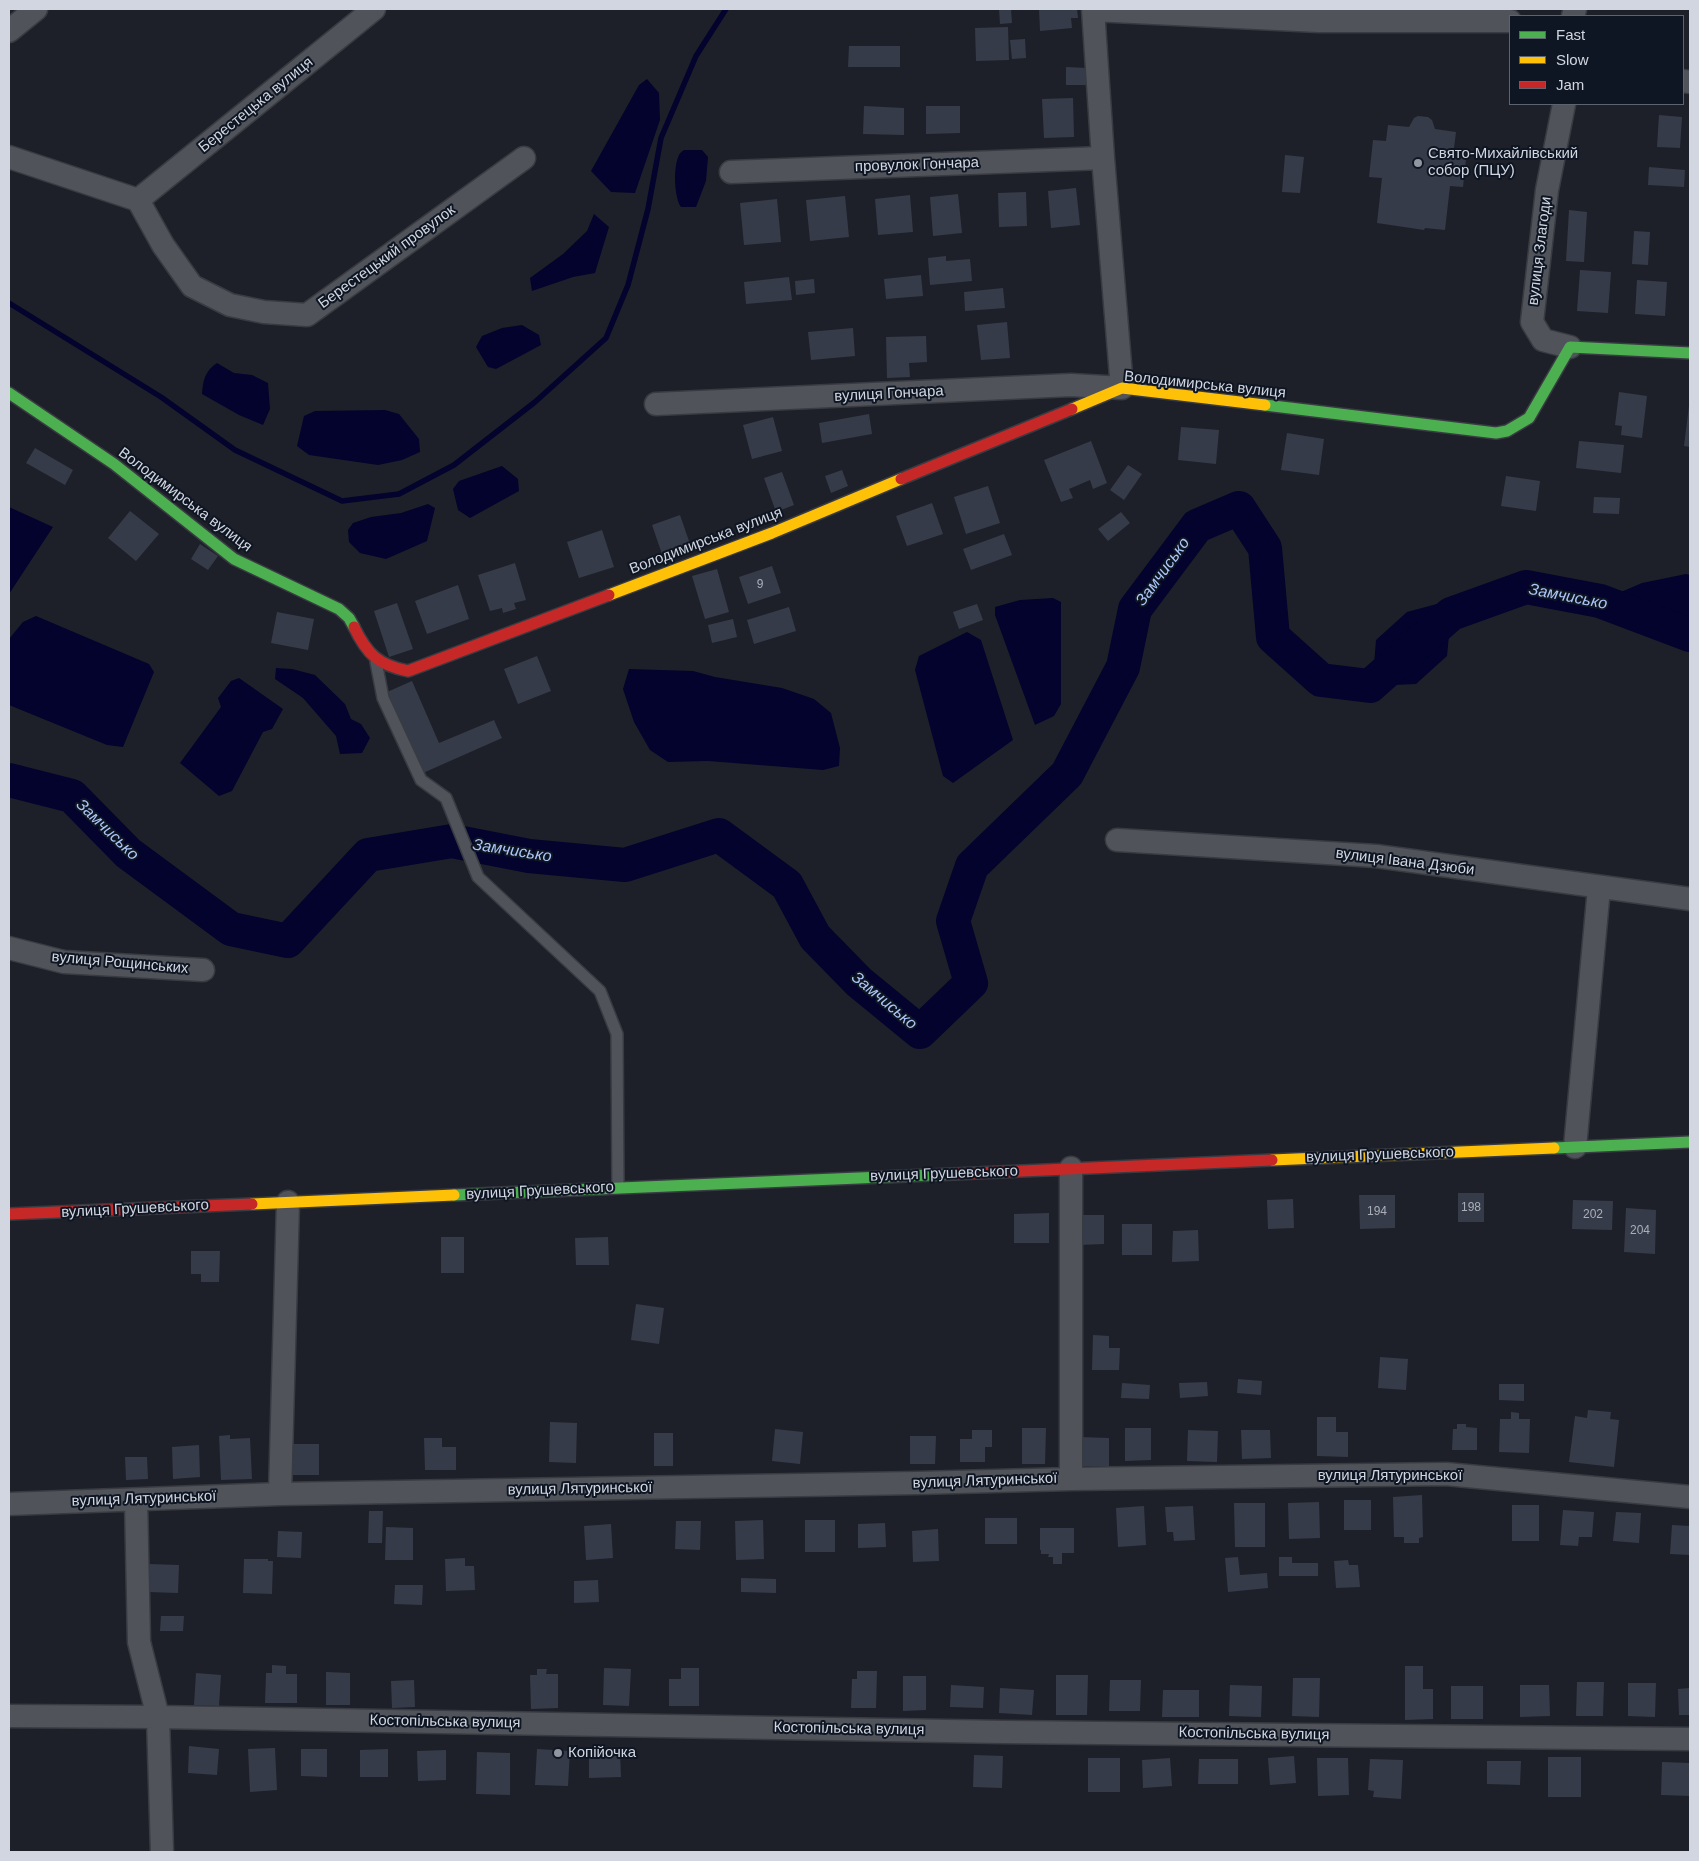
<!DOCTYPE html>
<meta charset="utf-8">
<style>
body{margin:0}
#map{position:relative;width:1699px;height:1861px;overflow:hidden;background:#1d2028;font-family:Arial,sans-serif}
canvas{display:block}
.frame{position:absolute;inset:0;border:10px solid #d1d6e0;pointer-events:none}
.legend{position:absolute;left:1509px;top:15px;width:175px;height:90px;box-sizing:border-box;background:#0f1623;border:1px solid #5d636f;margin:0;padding:6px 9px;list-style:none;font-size:15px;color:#d1d6e0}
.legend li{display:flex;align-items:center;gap:10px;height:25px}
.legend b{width:25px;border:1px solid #5d636f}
</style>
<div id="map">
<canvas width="1699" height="1861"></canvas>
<div class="frame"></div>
<ul class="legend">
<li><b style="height:6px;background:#4caf50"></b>Fast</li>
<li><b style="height:6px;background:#ffc107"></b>Slow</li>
<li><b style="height:6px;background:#c62828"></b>Jam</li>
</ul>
</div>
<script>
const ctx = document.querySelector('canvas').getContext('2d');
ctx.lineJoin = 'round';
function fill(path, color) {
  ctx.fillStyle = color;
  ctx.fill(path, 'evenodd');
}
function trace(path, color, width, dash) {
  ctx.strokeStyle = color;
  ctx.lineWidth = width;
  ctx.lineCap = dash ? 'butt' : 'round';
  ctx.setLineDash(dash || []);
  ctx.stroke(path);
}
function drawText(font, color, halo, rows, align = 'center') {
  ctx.font = font + ' Arial,sans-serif';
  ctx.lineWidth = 4;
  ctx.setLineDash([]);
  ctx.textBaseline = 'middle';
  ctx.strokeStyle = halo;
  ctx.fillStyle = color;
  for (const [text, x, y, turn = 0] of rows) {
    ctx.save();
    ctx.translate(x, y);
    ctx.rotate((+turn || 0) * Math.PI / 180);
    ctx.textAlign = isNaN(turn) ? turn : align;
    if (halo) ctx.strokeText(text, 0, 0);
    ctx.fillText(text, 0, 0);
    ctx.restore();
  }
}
const water = new Path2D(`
 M647 79 659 93 660 120 635 193 611 192 591 171 639 85Z
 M684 150H702L708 157 706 181 696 207H681C674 197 673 167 679 155 680 153 682 151 684 150Z
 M594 214 609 227 595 273 573 277 532 291 530 278 563 254 587 231Z
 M522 325 539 335 541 345 496 369 488 367 476 347 482 336 502 328Z
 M217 363 234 373 252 375 268 383 270 409 263 425 239 415 202 394C203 380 205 371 217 363Z
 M385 410 399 414 419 439 420 452 402 460 378 465 309 455 297 446 304 416 315 411Z
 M502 466 518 479 519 491 470 518 458 510 453 489 459 481Z
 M428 504 435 508 427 541 386 559 360 553 349 542 348 530 353 523 371 517 401 513Z
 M9 507 53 527 9 594Z
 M1686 574 1690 575V637L1638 624 1600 601 1642 583Z
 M1053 598 1061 602V704L1054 716 1035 725 995 615V607L1020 600Z
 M1448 601 1451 614 1447 656 1416 684 1370 686 1368 676 1374 665 1376 640 1407 612Z
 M36 616 149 664 154 672 123 747 107 745 9 705V639L23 622Z
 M967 632 981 640 1013 740 953 783 943 776 915 670 919 656Z
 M276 668 292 669 315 675 345 704 351 719 361 724 370 738 362 753 340 754 336 736 303 698 275 679Z
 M629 669 693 671 715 677 782 688 814 699 831 713 840 748 839 766 823 770 708 761 668 762 650 750 634 722 623 689Z
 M239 678 283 709 272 729 263 732 232 791 219 796 180 763 221 707 218 698 231 681Z
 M9 766 58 780 72 796 61 806 9 790Z`);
const stream = new Path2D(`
 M9 303 161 397 235 450 342 501 399 494 454 465 535 402 606 338 628 285 648 209 661 138 696 56 726 9`);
const river = new Path2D(`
 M9 780 72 796 128 853 231 929 288 941 368 855 452 841 529 856 625 865 719 835 787 885 815 937 859 982 920 1032 971 983 953 921 972 866 1067 774 1123 667 1135 609 1197 526 1239 508 1265 548 1273 637 1321 680 1370 686 1451 614 1526 587 1600 601 1690 635`);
const building = new Path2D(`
 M999 9H1011L1012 23 1000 24Z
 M1039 9H1077L1078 18H1071L1072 28 1040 31Z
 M1008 27 1009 60 976 61 975 28Z
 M1025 39 1026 58 1012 59 1010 40Z
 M849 46H900V67H848Z
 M1066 67 1087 68 1086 85H1066Z
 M1073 98 1074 137 1044 138 1042 99Z
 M864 106 904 108V135L863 134Z
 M926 106H960V133L926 134Z
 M1659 115 1682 117 1680 148 1657 147Z
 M1418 116 1428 117 1432 120 1435 129 1456 132 1454 148 1467 150 1463 187 1450 186 1445 230 1425 228 1424 230 1377 223 1382 178 1369 177 1373 140 1386 141 1388 125 1409 127 1414 118Z
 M1285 155 1304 157 1300 193 1282 192Z
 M1649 167 1685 170 1684 187 1648 185Z
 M1076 188 1080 225 1051 228 1048 191Z
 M1026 192 1027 226 999 227 998 193Z
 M958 194 962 233 933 236 930 197Z
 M910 195 913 232 878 235 875 199Z
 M845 196 849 237 810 241 806 200Z
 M777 199 781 242 744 245 740 203Z
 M1569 210 1587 212 1584 262 1566 261Z
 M1634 231 1650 232 1648 265 1632 264Z
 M946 256V261L970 259 972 281 930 285 928 258Z
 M1580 270 1611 272 1608 313 1577 311Z
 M921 275 923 296 886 299 884 279Z
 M789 277 792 300 746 304 744 282Z
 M814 279 815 293 796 295 795 281Z
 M1637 280 1667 282 1665 316 1635 314Z
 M1003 288 1005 308 965 311 964 292Z
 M1007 322 1010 358 981 360 977 325Z
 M853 328 855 356 811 360 808 332Z
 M926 336 927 362 909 363 910 377 887 378 886 337Z
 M1619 392 1647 396 1642 438 1621 435 1622 426 1615 425Z
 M1689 406H1690V447L1684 446Z
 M869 414 872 434 822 443 819 423Z
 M773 417 782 451 752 459 743 425Z
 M1181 427 1219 430 1216 464 1178 460Z
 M1287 433 1324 439 1319 475 1281 470Z
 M1091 441 1107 483 1093 489 1090 480 1069 489 1073 498 1061 502 1044 460Z
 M1579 441 1624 445 1621 473 1576 468Z
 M35 448 73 470 65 485 26 463Z
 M1128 465 1142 474 1124 500 1110 490Z
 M842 470 848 486 831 493 825 476Z
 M782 472 794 505 776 512 764 478Z
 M1506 476 1540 481 1536 511 1501 506Z
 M988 486 1000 523 966 534 954 497Z
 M1594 497 1620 498 1619 514 1593 513Z
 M932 503 943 534 907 546 896 516Z
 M130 511 159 534 136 561 108 538Z
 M1121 512 1130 523 1108 541 1098 529Z
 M680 515 690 544 662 554 652 525Z
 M602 530 614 567 579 578 567 542Z
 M1004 534 1012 555 971 570 963 549Z
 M200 544 218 556 208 570 191 559Z
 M515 563 526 600 514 603 516 609 503 613 502 608 490 611 478 575Z
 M772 566 781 593 748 604 739 577Z
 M717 569 729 612 705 619 692 576Z
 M458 585 469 619 427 634 415 601Z
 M397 603 413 649 389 657 374 611Z
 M977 604 983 620 959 629 953 612Z
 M789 607 796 631 754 644 747 620Z
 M277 612 314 619 308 650 271 643Z
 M733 619 737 637 712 643 708 625Z
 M537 656 551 691 518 704 504 669Z
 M412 681 439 743 494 720 502 738 423 773 387 692Z
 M1458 1193H1484V1222H1458Z
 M1359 1195H1395V1228L1360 1229Z
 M1293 1199 1294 1228 1268 1229 1267 1200Z
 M1573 1200 1613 1201 1612 1230 1572 1229Z
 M1626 1208 1656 1210 1655 1254 1624 1252Z
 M1049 1213V1243H1014V1214Z
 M1078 1215H1104V1244L1078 1245Z
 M1122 1224H1152V1255H1122Z
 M1198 1230 1199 1261 1172 1262 1173 1231Z
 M441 1237H464V1273H441Z
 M608 1237 609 1265H576L575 1238Z
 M191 1251H220L219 1282H201V1274H191Z
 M636 1304 664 1308 659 1344 631 1340Z
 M1093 1335 1109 1336V1348H1120L1119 1370H1092Z
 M1380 1357 1408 1359 1406 1390 1378 1388Z
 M1238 1379 1262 1381 1261 1395 1237 1393Z
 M1207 1382 1208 1396 1180 1398 1179 1383Z
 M1122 1383 1150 1385 1149 1399 1121 1398Z
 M1499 1384H1524V1401L1499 1400Z
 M1588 1410 1611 1412 1610 1419 1619 1420 1614 1467 1569 1462 1575 1416 1587 1418Z
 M1511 1412 1519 1413V1419H1530L1529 1453 1499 1452 1500 1419H1511Z
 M1317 1417H1336V1432H1348V1457L1317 1456Z
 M550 1422 577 1423 576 1463 549 1462Z
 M1457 1424H1466V1427L1477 1428V1450H1452L1453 1429H1457Z
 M1022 1428H1046L1045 1464H1022Z
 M1125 1428H1151V1460L1125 1461Z
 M775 1429 803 1432 800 1464 772 1461Z
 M972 1430H992V1447H985V1462H960V1439H972Z
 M1188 1430 1218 1431 1217 1462 1187 1461Z
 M1241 1430H1270L1271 1458 1242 1459Z
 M654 1433H673V1466H654Z
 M230 1435V1439L250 1438 252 1479 221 1480 219 1436Z
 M910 1436H936L935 1464H910Z
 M1079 1437 1109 1438V1466H1078Z
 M424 1438H442V1447H456V1470H425Z
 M293 1444H319V1475H293Z
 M199 1445 200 1477 173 1479 172 1447Z
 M125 1457H147L148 1479 126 1480Z
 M1422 1495 1423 1537 1419 1538V1543H1404V1537H1394L1393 1497Z
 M1344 1500H1371V1530H1344Z
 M1319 1502 1320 1538 1289 1539 1288 1503Z
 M1234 1503H1265V1547H1235Z
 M1512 1505H1539V1541H1512Z
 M1144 1506 1146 1545 1118 1547 1116 1508Z
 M1193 1506 1195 1540 1174 1541 1173 1532H1167L1165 1507Z
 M1563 1510 1594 1512 1592 1537H1579L1578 1546 1560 1545Z
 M369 1511H383L382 1543H368Z
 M1616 1512 1641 1513 1639 1543 1613 1541Z
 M985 1518H1017V1544H985Z
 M763 1520 764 1559 736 1560 735 1521Z
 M805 1520H835V1552H805Z
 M676 1521H701L700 1550 675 1549Z
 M885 1523 886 1547 858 1548V1524Z
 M611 1524 613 1558 586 1560 584 1526Z
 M1672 1525 1690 1526V1555L1670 1554Z
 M386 1527 413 1528V1560H385Z
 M1040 1528H1074V1553H1062V1564H1053V1557H1048L1049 1554H1041V1550H1040Z
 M938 1529 939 1561 913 1562 912 1531Z
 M278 1531 302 1532 301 1558 277 1557Z
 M1238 1557 1240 1575 1267 1573 1268 1588 1228 1592 1225 1558Z
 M1279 1557H1292V1563H1318V1576H1279Z
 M465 1558V1566H474L475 1590 446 1591 445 1559Z
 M244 1559H268V1561H273L272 1594 243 1593Z
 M1348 1560 1349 1565H1358L1360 1587 1336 1588 1334 1561Z
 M149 1564 179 1565 178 1593 148 1592Z
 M741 1578 776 1579V1593L741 1592Z
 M598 1580 599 1602 574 1603V1581Z
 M395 1585H423L422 1605 394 1604Z
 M161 1616H184L183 1631H160Z
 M272 1665 286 1666V1674H297V1703H265L266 1673H272Z
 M1405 1666H1423V1689H1433V1719L1405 1720Z
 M604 1668 631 1669 629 1706 603 1705Z
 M681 1668H699V1706H669V1679H681Z
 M537 1669H547L546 1674H558V1708L531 1709 530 1675H537Z
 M857 1671H877L876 1708H851L852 1679H857Z
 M326 1672 350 1673V1705H326Z
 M196 1673 221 1675 219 1706 194 1705Z
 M1056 1675H1088L1087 1715H1056Z
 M903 1676H926V1710L903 1711Z
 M1293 1678H1320L1319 1717 1292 1716Z
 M414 1680 415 1707 392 1708 391 1681Z
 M1110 1680H1141L1140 1711H1109Z
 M1577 1682H1604L1603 1716H1576Z
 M1628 1683H1656L1655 1717 1628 1716Z
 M951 1685 984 1687 983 1708 950 1707Z
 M1230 1685 1262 1686 1261 1717 1229 1716Z
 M1520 1685H1549L1550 1716 1520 1717Z
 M1451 1686H1483V1719H1451Z
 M1000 1688 1034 1690 1032 1715 999 1713Z
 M1690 1688V1715H1679L1678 1689Z
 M1163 1690H1199V1717H1162Z
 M189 1746 219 1749 217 1775 188 1773Z
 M275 1748 277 1790 250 1792 248 1749Z
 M301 1749H327V1777L301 1776Z
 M388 1749V1777H360V1750Z
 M537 1749 570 1751 568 1786 535 1785Z
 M446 1750V1780L418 1781 417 1751Z
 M477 1752 510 1753V1795L476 1794Z
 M620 1752 621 1777 589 1778V1753Z
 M974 1755 1003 1756 1002 1788 973 1787Z
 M1294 1756 1296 1783 1270 1785 1268 1758Z
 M1548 1757H1581V1797H1548Z
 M1088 1758H1120V1792H1088Z
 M1170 1758 1172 1786 1143 1788 1142 1760Z
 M1317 1758H1348L1349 1795 1318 1796Z
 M1199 1759H1238V1784H1198Z
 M1370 1759 1403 1760 1401 1799 1373 1797 1374 1791 1368 1790Z
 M1487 1761H1521L1520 1785 1487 1784Z
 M1662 1762 1690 1763V1796L1661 1795Z`);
const lane = new Path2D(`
 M376 662 383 698 421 780 446 798 478 877 600 991 617 1034 618 1188`);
const street = new Path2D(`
 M1093 10 1319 21H1510
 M1573 16 1575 9
 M9 31 36 9
 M1683 81 1690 82
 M1564 104 1547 190 1532 322 1543 340 1570 347
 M9 157 138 200
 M731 172 1103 158
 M138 200 163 245 192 286 230 305 264 312 307 315 524 158
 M138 200 374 9
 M656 404 1071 385 1122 388 1103 158 1093 9
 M1117 840 1376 856 1690 899
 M9 948 64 962 203 970
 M1575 1147 1599 888
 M1071 1168V1479
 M280 1494 288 1202
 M136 1500 139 1642 158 1717 162 1852
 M9 1504 280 1494 917 1483 1071 1479 1446 1474 1690 1497
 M9 1716 158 1717 1003 1732 1690 1739`);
const fast = new Path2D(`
 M9 393 114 464 234 559 339 609 349 618 354 627
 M1265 405 1496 433 1507 431 1529 418 1570 347 1690 353
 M1554 1148 1690 1142
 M454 1195 954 1174`);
const slow = new Path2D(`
 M1072 409 1122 388 1265 405
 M609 595 772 533 901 479
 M1272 1160 1554 1148
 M252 1204 454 1195`);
const jam = new Path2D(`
 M901 479 1072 409
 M354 627C367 654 378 665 408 671L609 595
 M954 1174 1272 1160
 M9 1214 252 1204`);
const markers = [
 [1418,163,5,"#9296a0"],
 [558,1753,5,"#9296a0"]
];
const numberNames = [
 ["9",760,585],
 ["198",1471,1208],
 ["194",1377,1212],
 ["202",1593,1215],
 ["204",1640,1231]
];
const streetNames = [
 ["Берестецька вулиця",256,105,-39],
 ["провулок Гончара",917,165,-2],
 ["вулиця Злагоди",1540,251,-83],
 ["Берестецький провулок",387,257,-36],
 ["Володимирська вулиця",1205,385,6],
 ["вулиця Гончара",889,394,-3],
 ["Володимирська вулиця",185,500,37],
 ["Володимирська вулиця",706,541,-21],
 ["вулиця Івана Дзюби",1405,862,7],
 ["вулиця Рощинських",120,963,5],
 ["вулиця Грушевського",1380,1155,-2],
 ["вулиця Грушевського",944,1174,-2],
 ["вулиця Грушевського",540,1191,-3],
 ["вулиця Грушевського",135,1209,-3],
 ["вулиця Лятуринської",1390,1476],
 ["вулиця Лятуринської",985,1481,-2],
 ["вулиця Лятуринської",580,1489,-1],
 ["вулиця Лятуринської",144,1499,-2],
 ["Костопільська вулиця",445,1722,1],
 ["Костопільська вулиця",849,1729,1],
 ["Костопільська вулиця",1254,1734,1]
];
const poiNames = [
 ["Свято-Михайлівський",1428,154],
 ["собор (ПЦУ)",1428,171],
 ["Копійочка",568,1753]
];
const waterNames = [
 ["Замчисько",1163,572,-54],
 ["Замчисько",1568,597,11],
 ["Замчисько",107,830,44],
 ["Замчисько",512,851,9],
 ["Замчисько",884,1001,40]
];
fill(water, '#03032d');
trace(stream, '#03032d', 5.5);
trace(river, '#03032d', 34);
fill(building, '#363b49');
trace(lane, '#393b42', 14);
trace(street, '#393b42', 25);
trace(fast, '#393b42', 14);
trace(slow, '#393b42', 14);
trace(jam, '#393b42', 14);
trace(lane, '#50545a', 11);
trace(street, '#50545a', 22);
trace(fast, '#4caf50', 11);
trace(slow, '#ffc107', 11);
trace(jam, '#c62828', 11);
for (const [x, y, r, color] of markers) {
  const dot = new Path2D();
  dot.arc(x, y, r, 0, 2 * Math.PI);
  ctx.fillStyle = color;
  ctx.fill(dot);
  trace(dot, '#0f1623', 2);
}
drawText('12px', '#aaafba', null, numberNames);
drawText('15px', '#d1d6e0', '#0f1623', streetNames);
drawText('15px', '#d1d6e0', '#0f1623', poiNames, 'left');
drawText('italic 16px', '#adc7f9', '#0f1623', waterNames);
</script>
